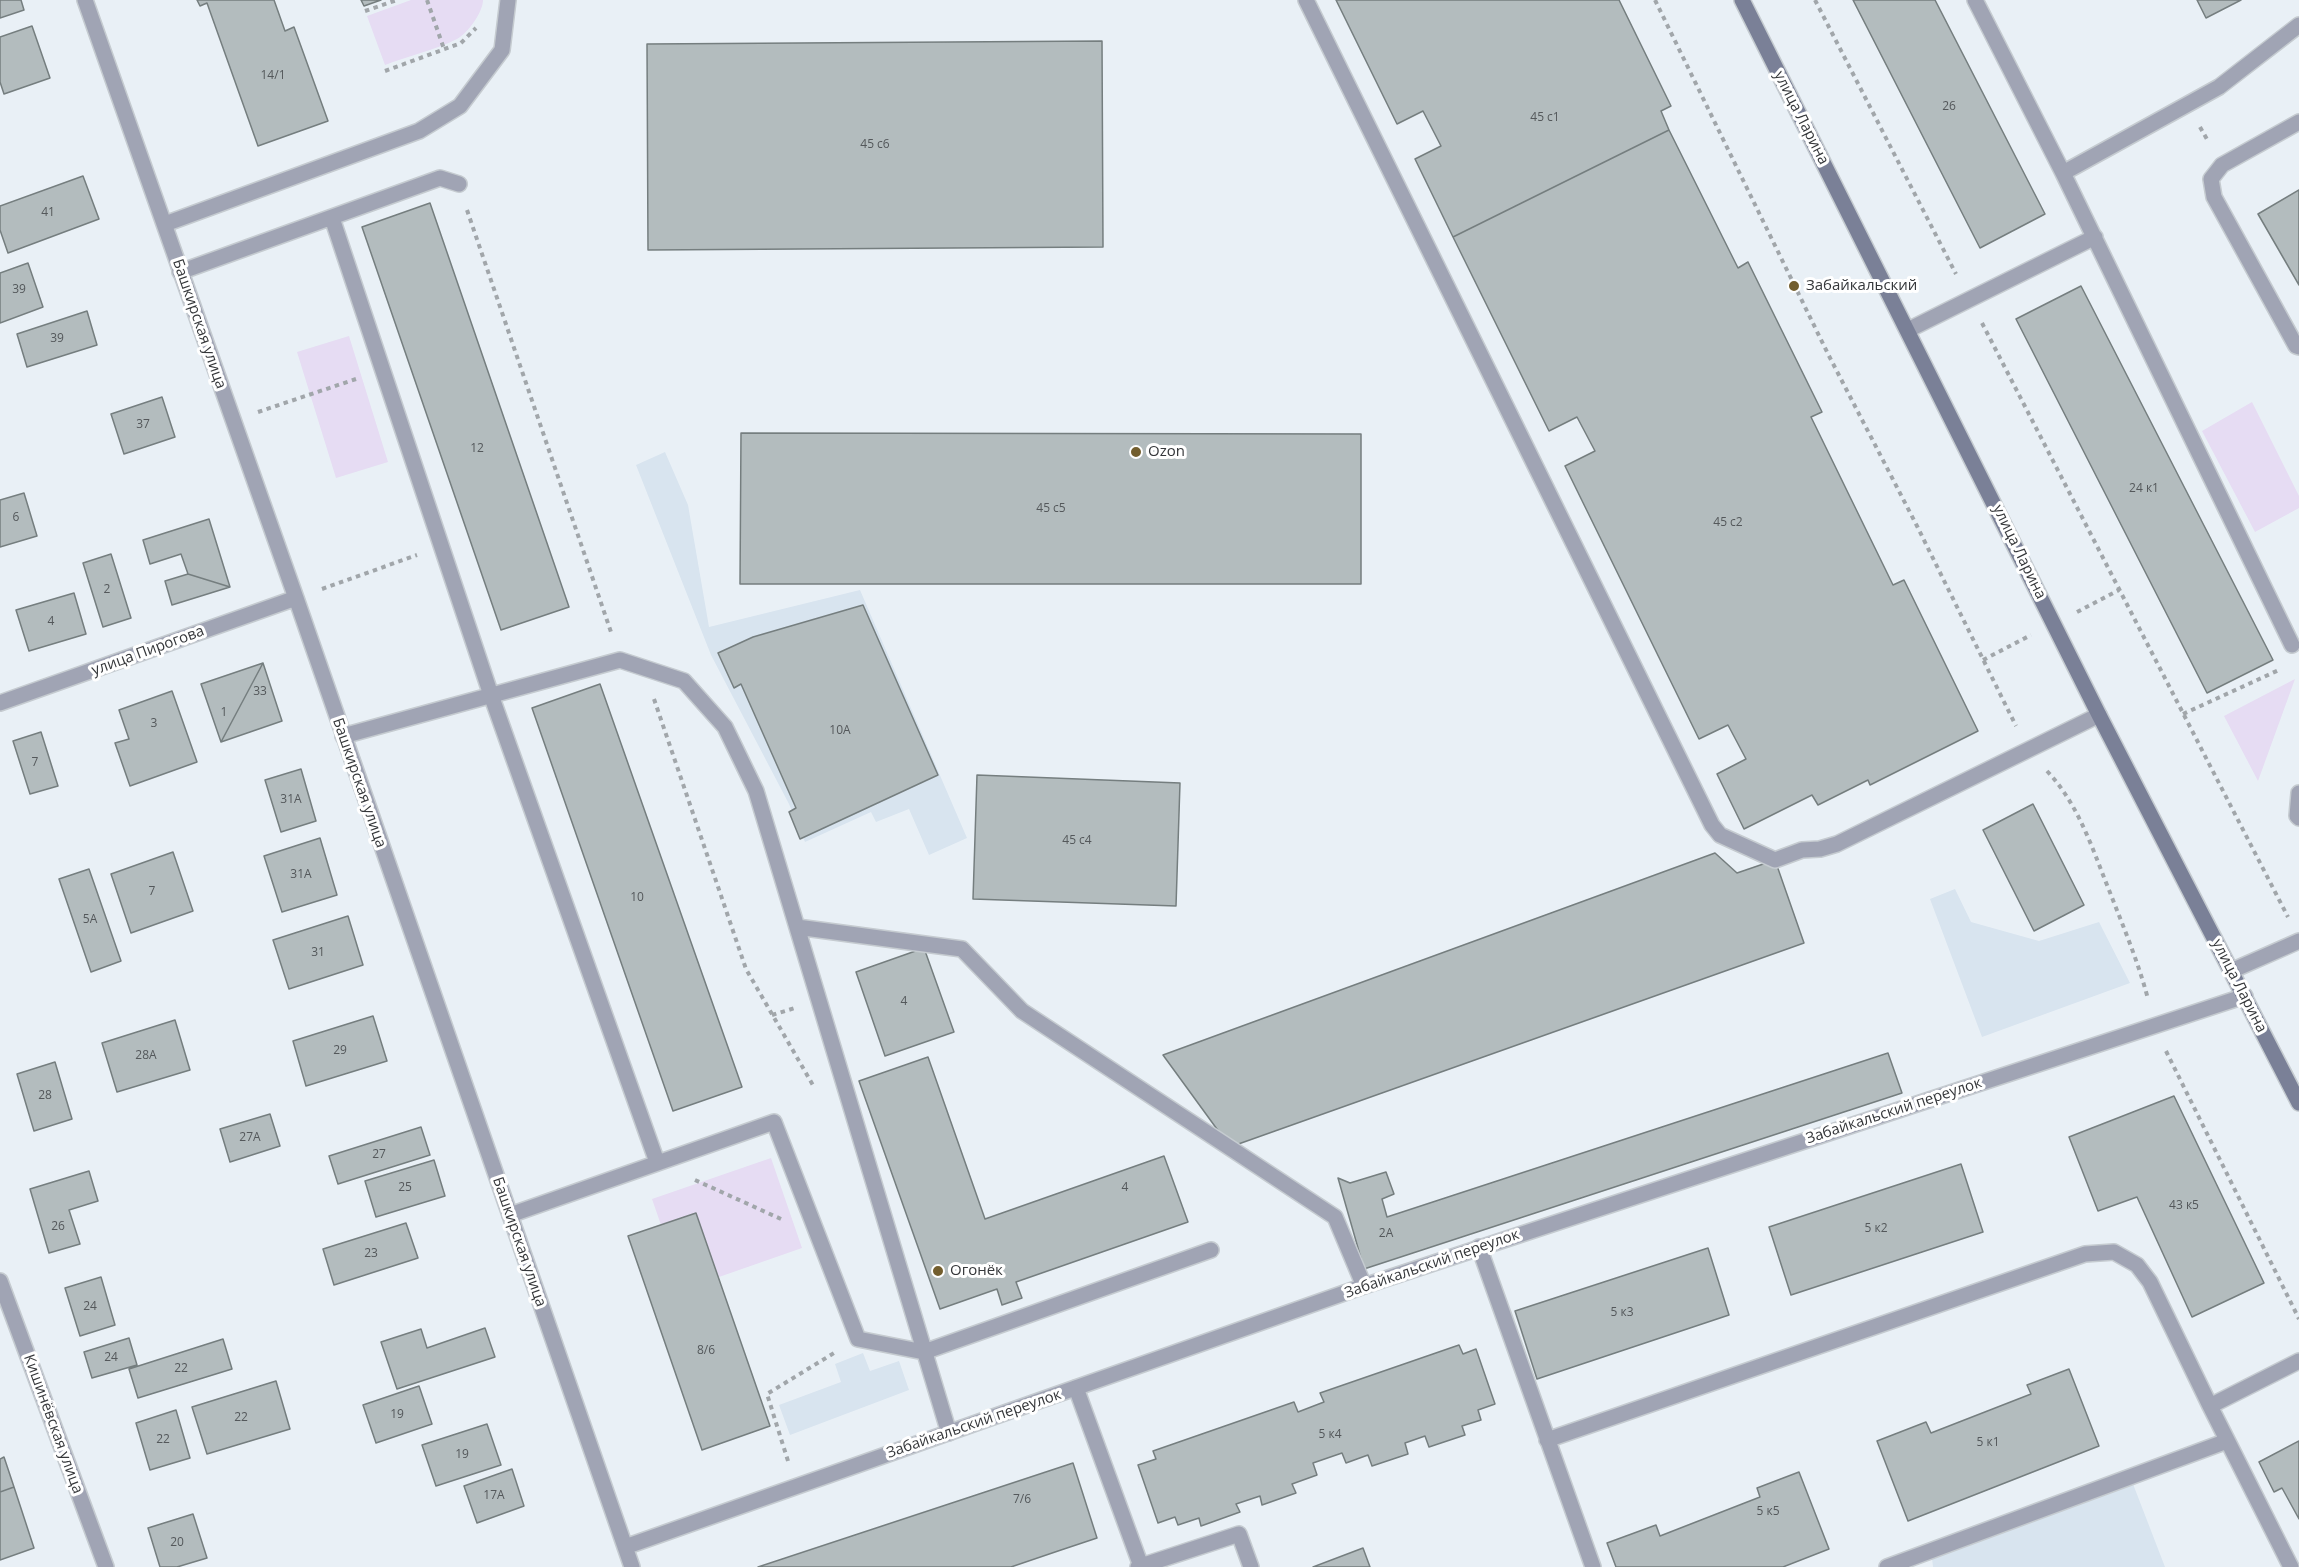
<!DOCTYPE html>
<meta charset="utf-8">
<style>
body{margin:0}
canvas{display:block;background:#e9f0f6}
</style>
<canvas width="2299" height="1567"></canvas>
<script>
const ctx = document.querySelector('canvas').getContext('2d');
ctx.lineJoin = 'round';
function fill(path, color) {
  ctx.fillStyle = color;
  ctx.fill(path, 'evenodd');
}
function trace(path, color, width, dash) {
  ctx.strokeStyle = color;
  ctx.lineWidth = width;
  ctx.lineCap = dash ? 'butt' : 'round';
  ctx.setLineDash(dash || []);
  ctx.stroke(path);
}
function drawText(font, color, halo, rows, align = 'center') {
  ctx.font = font + ' "Open Sans",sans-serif';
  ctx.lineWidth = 6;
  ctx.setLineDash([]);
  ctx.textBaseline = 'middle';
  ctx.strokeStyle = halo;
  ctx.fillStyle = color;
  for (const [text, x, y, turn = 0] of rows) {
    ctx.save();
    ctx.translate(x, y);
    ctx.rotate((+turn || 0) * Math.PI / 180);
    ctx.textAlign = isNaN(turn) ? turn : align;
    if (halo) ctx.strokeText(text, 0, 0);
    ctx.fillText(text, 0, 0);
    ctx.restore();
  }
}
const built = new Path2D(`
 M665 452 688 505 709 627 860 590 967 838 929 855 909 809 876 822 871 812 805 842 789 804 711 655 636 465Z
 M1955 889 1971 922 2039 941 2099 922 2130 983 1982 1037 1930 899Z
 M863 1353 870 1371 899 1361 909 1390 790 1435 779 1405 841 1382 835 1364Z
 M2133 1484 2165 1567H1933L1932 1558Z`);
const green = new Path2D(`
 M411 0H483C483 12 468 33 457 39 435 50 408 56 385 65L367 16Z
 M349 336 388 462 336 478 297 352Z
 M2252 402 2299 496V508L2255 532 2202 431Z
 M2295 679 2258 781 2224 716Z
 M771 1158 802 1248 719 1277 696 1213 661 1225 652 1199Z`);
const building = new Path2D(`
 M0 0H21L24 10 0 18Z
 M197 0H274L285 31 294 27 328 121 258 146 207 3 200 6Z
 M361 0H381L364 6Z
 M1336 0H1619L1671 106 1661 111 1669 130 1453 237 1415 159 1441 146 1423 111 1397 124Z
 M1853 0H1935L2045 214 1980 248Z
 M2197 0H2241L2206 18Z
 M32 26 50 78 4 94 0 82V37Z
 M1102 41 1103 247 648 250 647 44Z
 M1669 130 1738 268 1748 262 1822 412 1811 417 1893 585 1904 580 1978 731 1870 785 1868 780 1818 805 1812 795 1744 829 1717 774 1746 759 1728 725 1699 739 1565 466 1595 451 1577 417 1549 431 1453 237Z
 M83 176 99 219 8 253 0 230V206Z
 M2299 190V285L2258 214Z
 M430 203 569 607 501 630 362 227Z
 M28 263 43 307 0 323V273Z
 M2081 286 2273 660 2207 693 2016 319Z
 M87 311 97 345 27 367 17 334Z
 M162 397 175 437 124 454 111 414Z
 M741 433 1361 434V584H740Z
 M24 493 37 536 0 547V500Z
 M209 519 230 587 188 574 181 554 150 564 143 540Z
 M111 554 131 618 103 627 83 563Z
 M188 574 230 587 172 605 165 581Z
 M74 593 86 634 29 651 16 610Z
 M863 605 938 775 800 839 789 812 796 808 741 684 734 688 718 653 753 637Z
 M263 663 221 742 201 684Z
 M263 663 282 721 221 742Z
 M600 684 742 1087 673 1111 532 708Z
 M172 691 197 762 130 786 115 743 129 739 119 710Z
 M41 732 58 786 30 794 13 741Z
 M301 769 316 821 281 832 265 780Z
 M977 775 1180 783 1176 906 973 899Z
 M2033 804 2084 905 2034 931 1983 830Z
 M320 838 337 895 282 912 264 856Z
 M173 852 193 911 131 933 111 874Z
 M1715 853 1737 873 1775 860 1804 943 1230 1147 1163 1055Z
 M89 869 121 961 91 972 59 879Z
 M348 916 363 965 289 989 273 940Z
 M924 948 954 1032 885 1056 856 972Z
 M373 1016 387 1061 306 1086 293 1041Z
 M175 1020 190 1070 117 1092 102 1043Z
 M1888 1053 1902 1093 1364 1269 1338 1178 1350 1183 1386 1172 1394 1194 1382 1199 1387 1217Z
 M928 1057 985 1219 1164 1156 1188 1222 1016 1282 1022 1298 1002 1305 997 1289 940 1309 859 1081Z
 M55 1062 72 1119 34 1131 17 1074Z
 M2174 1096 2264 1283 2192 1317 2137 1197 2098 1211 2069 1137Z
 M270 1114 280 1146 230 1162 220 1129Z
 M421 1127 430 1155 338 1184 329 1156Z
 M434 1160 445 1196 376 1217 365 1181Z
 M1961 1164 1983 1232 1791 1295 1769 1227Z
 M89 1171 98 1201 69 1210 80 1244 49 1253 30 1189Z
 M696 1213 770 1426 702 1450 628 1236Z
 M406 1223 418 1258 334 1285 323 1249Z
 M1708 1248 1729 1315 1537 1379 1515 1311Z
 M101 1277 115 1325 80 1336 65 1288Z
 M485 1328 495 1357 397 1389 381 1342 421 1329 427 1348Z
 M129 1338 137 1365 92 1378 84 1352Z
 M223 1339 232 1369 138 1398 129 1369Z
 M1459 1345 1463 1354 1476 1349 1495 1404 1478 1410 1481 1420 1462 1426 1465 1435 1429 1447 1425 1436 1405 1443 1408 1454 1372 1466 1368 1455 1346 1463 1342 1453 1313 1463 1317 1475 1292 1484 1296 1493 1262 1505 1260 1496 1236 1504 1240 1512 1201 1526 1199 1518 1178 1525 1175 1517 1158 1523 1138 1465 1156 1459 1153 1451 1294 1402 1298 1412 1324 1402 1320 1393Z
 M2069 1369 2099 1446 1908 1521 1877 1441 1926 1422 1931 1433 2031 1394 2027 1385Z
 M276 1381 290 1429 207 1454 192 1407Z
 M419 1386 432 1424 376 1443 363 1405Z
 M176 1410 190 1458 150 1470 136 1423Z
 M487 1424 501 1465 436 1486 422 1445Z
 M2299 1441V1519L2282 1488 2274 1492 2259 1462Z
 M4 1457 14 1487 0 1492V1459Z
 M1073 1463 1097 1538 1061 1550 1011 1567H758Z
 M512 1469 524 1506 477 1523 464 1486Z
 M1799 1472 1829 1549 1783 1567H1616L1607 1543 1656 1525 1660 1536 1760 1497 1757 1488Z
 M14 1487 34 1548 0 1560V1492Z
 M193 1514 207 1558 177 1567H160L148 1528Z
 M1363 1548 1370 1567H1313Z`);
const path = new Path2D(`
 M427 0 444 49
 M1655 0 1828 354 1917 526 2016 726
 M1815 0 1956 274
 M365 11 397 0
 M385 71 461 43 476 28
 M2200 127 2208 141
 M467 210 612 635
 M1982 323 2288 917
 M258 412 356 379
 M322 589 417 555
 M2077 612 2119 590
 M1983 660 2031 635
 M654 699 746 969 814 1087
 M2183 714 2281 669
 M2047 771C2079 805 2092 848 2109 890 2123 926 2138 961 2148 999
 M772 1015 795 1008
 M2166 1051 2299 1319
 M695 1180 781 1219
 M788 1461 767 1394 834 1353`);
const lane = new Path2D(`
 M1306 0 1712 825 1720 835 1775 860 1802 850 1820 849 1837 844 2099 715
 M1975 0 2063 173
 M2299 122 2222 165 2211 179 2214 197 2296 346 2299 347
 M332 218 491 695 657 1162
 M165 224 419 131 460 106 502 50 508 0
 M180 272 440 178 459 184
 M1908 330 2095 237
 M2292 645 2063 173 2219 87 2299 25
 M343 736 620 660 684 681 725 727 756 791 949 1433
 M2299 793 2297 816 2299 818
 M797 927 962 949 1022 1011 1335 1217 1364 1286
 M2231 971 2299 941
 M510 1215 774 1122 858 1339 924 1352 1211 1250
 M1479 1247 1593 1567
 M1076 1388 1141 1566
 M1547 1440 2085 1254 2114 1252 2137 1265 2150 1282 2210 1406
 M1138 1567 1239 1534 1251 1567
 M1887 1567 2227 1441
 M2291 1567 2210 1406 2299 1361`);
const street = new Path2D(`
 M85 0 296 598 632 1567
 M0 703 296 598
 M0 1281 106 1567
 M625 1547 1364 1286 2245 996`);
const secondary = new Path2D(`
 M1742 0 2099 715 2299 1103`);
const markers = [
 [1794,286,6,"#735e2e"],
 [1136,452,6,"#735e2e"],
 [938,1271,6,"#735e2e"]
];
const numberNames = [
 ["14/1",273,76],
 ["26",1949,107],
 ["45 с1",1545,118],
 ["45 с6",875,145],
 ["41",48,213],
 ["39",19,290],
 ["39",57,339],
 ["37",143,425],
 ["12",477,449],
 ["24 к1",2144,489],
 ["45 с5",1051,509],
 ["6",16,518],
 ["45 с2",1728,523],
 ["2",107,590],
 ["4",51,622],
 ["33",260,692],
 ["1",224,713],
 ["3",154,724],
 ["10А",840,731],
 ["7",35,763],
 ["31А",291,800],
 ["45 с4",1077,841],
 ["31А",301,875],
 ["7",152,892],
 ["10",637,898],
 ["5А",90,920],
 ["31",318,953],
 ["4",904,1002],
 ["29",340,1051],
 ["28А",146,1056],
 ["28",45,1096],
 ["27А",250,1138],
 ["27",379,1155],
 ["25",405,1188],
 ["4",1125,1188],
 ["43 к5",2184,1206],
 ["26",58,1227],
 ["5 к2",1876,1229],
 ["2А",1386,1234],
 ["23",371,1254],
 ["24",90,1307],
 ["5 к3",1622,1313],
 ["8/6",706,1351],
 ["24",111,1358],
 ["22",181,1369],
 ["19",397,1415],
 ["22",241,1418],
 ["5 к4",1330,1435],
 ["22",163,1440],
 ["5 к1",1988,1443],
 ["19",462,1455],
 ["17А",494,1496],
 ["7/6",1022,1500],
 ["5 к5",1768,1512],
 ["20",177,1543]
];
const streetNames = [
 ["улица Ларина",1801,118,63],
 ["Башкирская улица",199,324,71],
 ["улица Ларина",2019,552,64],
 ["улица Пирогова",148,651,-20],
 ["Башкирская улица",359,783,71],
 ["улица Ларина",2239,986,63],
 ["Забайкальский переулок",1894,1111,-18],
 ["Башкирская улица",519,1242,71],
 ["Забайкальский переулок",1432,1264,-19],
 ["Кишинёвская улица",53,1424,70],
 ["Забайкальский переулок",974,1424,-19]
];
const poiNames = [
 ["Забайкальский",1806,286],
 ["Ozon",1148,452],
 ["Огонёк",950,1271]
];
fill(built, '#d8e4ef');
fill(green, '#e6dcf3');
fill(building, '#b3bcbe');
trace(building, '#757e7f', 1.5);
trace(lane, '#c5cbd0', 18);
trace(street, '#c5cbd0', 18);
trace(secondary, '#c5cbd0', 18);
trace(path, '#a1a6aa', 4, [4.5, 4.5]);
trace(lane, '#a0a4b4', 15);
trace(street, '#a0a4b4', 15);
trace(secondary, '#7a8097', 15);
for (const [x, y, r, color] of markers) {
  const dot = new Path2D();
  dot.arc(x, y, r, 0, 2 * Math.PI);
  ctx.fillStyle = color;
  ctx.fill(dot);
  trace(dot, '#fff', 2);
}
drawText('12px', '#54585b', null, numberNames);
drawText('15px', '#35373a', '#fff', streetNames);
drawText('15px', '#35373a', '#fff', poiNames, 'left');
</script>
